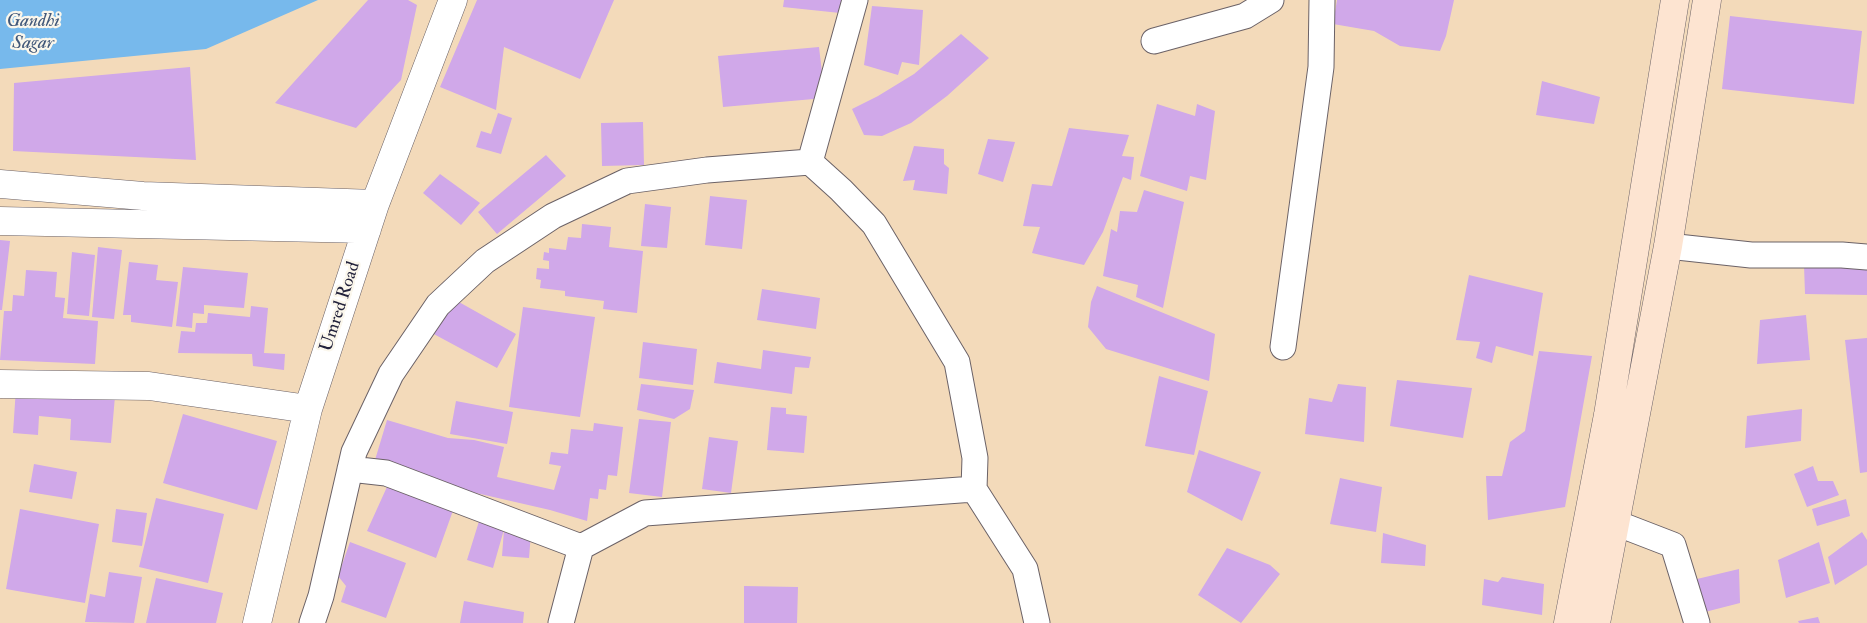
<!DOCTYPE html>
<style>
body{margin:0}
canvas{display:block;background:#f3daba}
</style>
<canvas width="1867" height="623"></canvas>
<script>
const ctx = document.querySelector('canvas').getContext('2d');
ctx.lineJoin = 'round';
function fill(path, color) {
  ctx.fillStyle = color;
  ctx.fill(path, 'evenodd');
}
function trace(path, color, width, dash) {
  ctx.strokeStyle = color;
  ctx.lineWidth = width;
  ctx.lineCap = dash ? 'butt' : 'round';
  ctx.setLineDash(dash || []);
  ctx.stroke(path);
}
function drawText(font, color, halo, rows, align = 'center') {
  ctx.font = font + ' "IM FELL Double Pica",serif';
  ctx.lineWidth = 4.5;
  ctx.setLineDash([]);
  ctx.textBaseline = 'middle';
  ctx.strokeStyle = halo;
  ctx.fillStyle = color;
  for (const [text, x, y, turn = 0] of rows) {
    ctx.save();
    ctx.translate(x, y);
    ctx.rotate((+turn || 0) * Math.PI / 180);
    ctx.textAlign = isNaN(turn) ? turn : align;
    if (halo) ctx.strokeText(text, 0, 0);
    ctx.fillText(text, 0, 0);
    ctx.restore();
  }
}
const water = new Path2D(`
 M0 0H318L206 49 0 69Z`);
const building = new Path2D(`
 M368 0H408L417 5 401 80 356 128 275 103Z
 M477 0H614L580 79 504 47 496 110 440 87Z
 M784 0H842L840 13 783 7Z
 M1337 0H1454L1446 36 1440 51 1400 46 1374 31 1333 24Z
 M872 6 923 10 919 65 902 62 898 75 864 65Z
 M1730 16 1862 31 1854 104 1722 89Z
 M961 34 989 58 947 96 911 123 882 136 864 135 852 109 878 96 914 74Z
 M819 47 825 98 723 107 718 56Z
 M190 67 196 160 13 151 14 83Z
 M1542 81 1600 97 1594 124 1536 115Z
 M1157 104 1195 116 1197 104 1215 111 1206 180 1190 176 1187 191 1140 176Z
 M498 113 512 118 501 154 476 147 481 131 491 134Z
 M643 122 644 165 602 166 601 123Z
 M1069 128 1129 135 1122 156 1134 157 1131 180 1123 177 1103 232 1084 265 1032 253 1040 227 1023 226 1032 184 1052 186Z
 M988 139 1015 142 1003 182 978 174Z
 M914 146 944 149V164L949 168 947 194 913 190 915 180 903 181Z
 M546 155 566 176 497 234 478 212Z
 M440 174 480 203 461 225 423 193Z
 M1144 190 1184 202 1163 308 1136 297 1138 285 1103 276 1111 229 1117 232 1120 211 1137 212Z
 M710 196 747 200 742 249 705 245Z
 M645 204 671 207 667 248 641 246Z
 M582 224 611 227 609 247 643 251 637 313 603 309 604 301 565 296V291L540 288 541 280 536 279 537 268 549 269V261L543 260 544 252 549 253V248L566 250 568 237 581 238Z
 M0 240 10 241 2 310H0Z
 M98 247 122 250 114 319 92 317Z
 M72 252 95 255 89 316 67 314Z
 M129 262 158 265 156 280 178 282 172 327 131 322V315H123Z
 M1804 265 1867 266V295L1805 294Z
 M183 267 248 273 244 308 204 305V314L193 313 192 328 176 326Z
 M26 270 57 272 55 297 65 298 63 318 98 321 95 364 0 360 4 311H12L13 295 24 296Z
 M1469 275 1543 293 1533 356 1496 346 1492 363 1476 358 1480 342 1456 340Z
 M1097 286 1215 334 1209 381 1106 349 1088 327 1091 302Z
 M762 289 820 298 816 329 757 320Z
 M450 297 516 334 497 368 430 332Z
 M251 306 268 308 264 353 285 354 284 370 253 366 252 354 178 353 181 331 195 332 196 323H207L208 313 250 317Z
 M523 307 595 317 580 417 509 407Z
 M1806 315 1810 360 1757 364 1760 320Z
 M1867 338V472L1860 473 1845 340Z
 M643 342 697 349 693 385 639 378Z
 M763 350 811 357 809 368 795 367 792 394 714 383 717 362 761 369Z
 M1539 351 1592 356 1565 507 1488 520 1486 476H1502L1510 442 1525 431Z
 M1159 376 1208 391 1194 455 1145 446Z
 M1397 380 1472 388 1463 438 1390 426Z
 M641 384 694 390 690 409 674 419 637 410Z
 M1338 384 1366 387 1364 442 1305 434 1309 398 1332 402Z
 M16 388 115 396 111 443 70 440 71 419 39 416 38 435 13 433Z
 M456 401 513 412 507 444 450 434Z
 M771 407 786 408V414L807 416 804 453 767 450Z
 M1802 409 1801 441 1745 448 1747 416Z
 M183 414 277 441 257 510 163 483Z
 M639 419 671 422 662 497 629 493Z
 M387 420 448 438 474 440 504 447 497 477 554 490 561 466 549 464 551 452 568 454 571 429 593 431 594 423 623 427 617 476 608 475 606 490 599 489 598 499 590 498 587 521 550 510 463 490 435 478 375 460Z
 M709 437 738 441 731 493 702 489Z
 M1199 450 1261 472 1242 521 1187 492Z
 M34 464 77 472 72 499 29 492Z
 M1813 466 1818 481H1833L1839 495 1807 507 1794 474Z
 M391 478 455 505 436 558 367 531Z
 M1340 478 1382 487 1376 532 1330 524Z
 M156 498 224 514 208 583 139 567Z
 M1846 499 1850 516 1817 526 1812 509Z
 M20 509 99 524 85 603 6 589Z
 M116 509 147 513 142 546 112 542Z
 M480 518 505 526 493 568 467 560Z
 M504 530 531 533 529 558 502 556Z
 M1862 532 1867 540V565L1835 585 1828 557Z
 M1383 533 1426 545 1425 566 1381 563Z
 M350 542 406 563 386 618 341 602 346 586 338 576Z
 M1819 542 1830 583 1786 598 1778 560Z
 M1227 548 1270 565 1280 574 1241 623 1198 595Z
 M1739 569 1740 603 1705 612 1697 579Z
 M109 572 142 577 134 623 85 622 90 594 105 597Z
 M1502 577 1544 584 1542 615 1482 605 1484 579 1498 582Z
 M156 578 223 593 216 623H146Z
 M744 586 798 587 797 623H744Z
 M464 601 524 612 523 623H460Z
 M1818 617 1820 623H1799L1798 621Z`);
const minor = new Path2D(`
 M1154 41 1245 16 1271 0
 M810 162 855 0
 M1668 246 1751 255H1842L1867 257
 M1283 347 1321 67 1322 0
 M350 469 386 473 581 547
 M1616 523 1673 545 1697 623
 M312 623 321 596 354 452 391 374 438 305 485 261 553 216 627 181 707 170 810 162 841 190 874 224 957 362 975 458 974 489 1025 569 1037 623
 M561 623 581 547 645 513 974 489`);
const tertiary = new Path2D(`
 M0 184 143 196 375 204
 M0 221 367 229
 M0 384 149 386 308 409
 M257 623 308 409 375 204 453 0`);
const secondary = new Path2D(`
 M1568 623 1608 415 1675 0
 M1596 623 1668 246 1707 0`);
const streetNames = [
 ["Umred Road",341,307,-72]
];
const waterNames = [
 ["Gandhi",33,22],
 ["Sagar",33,44]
];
fill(water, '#77b9ec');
fill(building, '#d0a8e9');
trace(minor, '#6b6267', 27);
trace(tertiary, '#6b6267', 29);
trace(secondary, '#6b6267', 29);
trace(minor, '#fff', 25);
trace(tertiary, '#fff', 28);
trace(secondary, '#fde4d1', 28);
drawText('18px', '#22223b', '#fbf7ec', streetNames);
drawText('italic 19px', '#405779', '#fbf7ec', waterNames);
</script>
